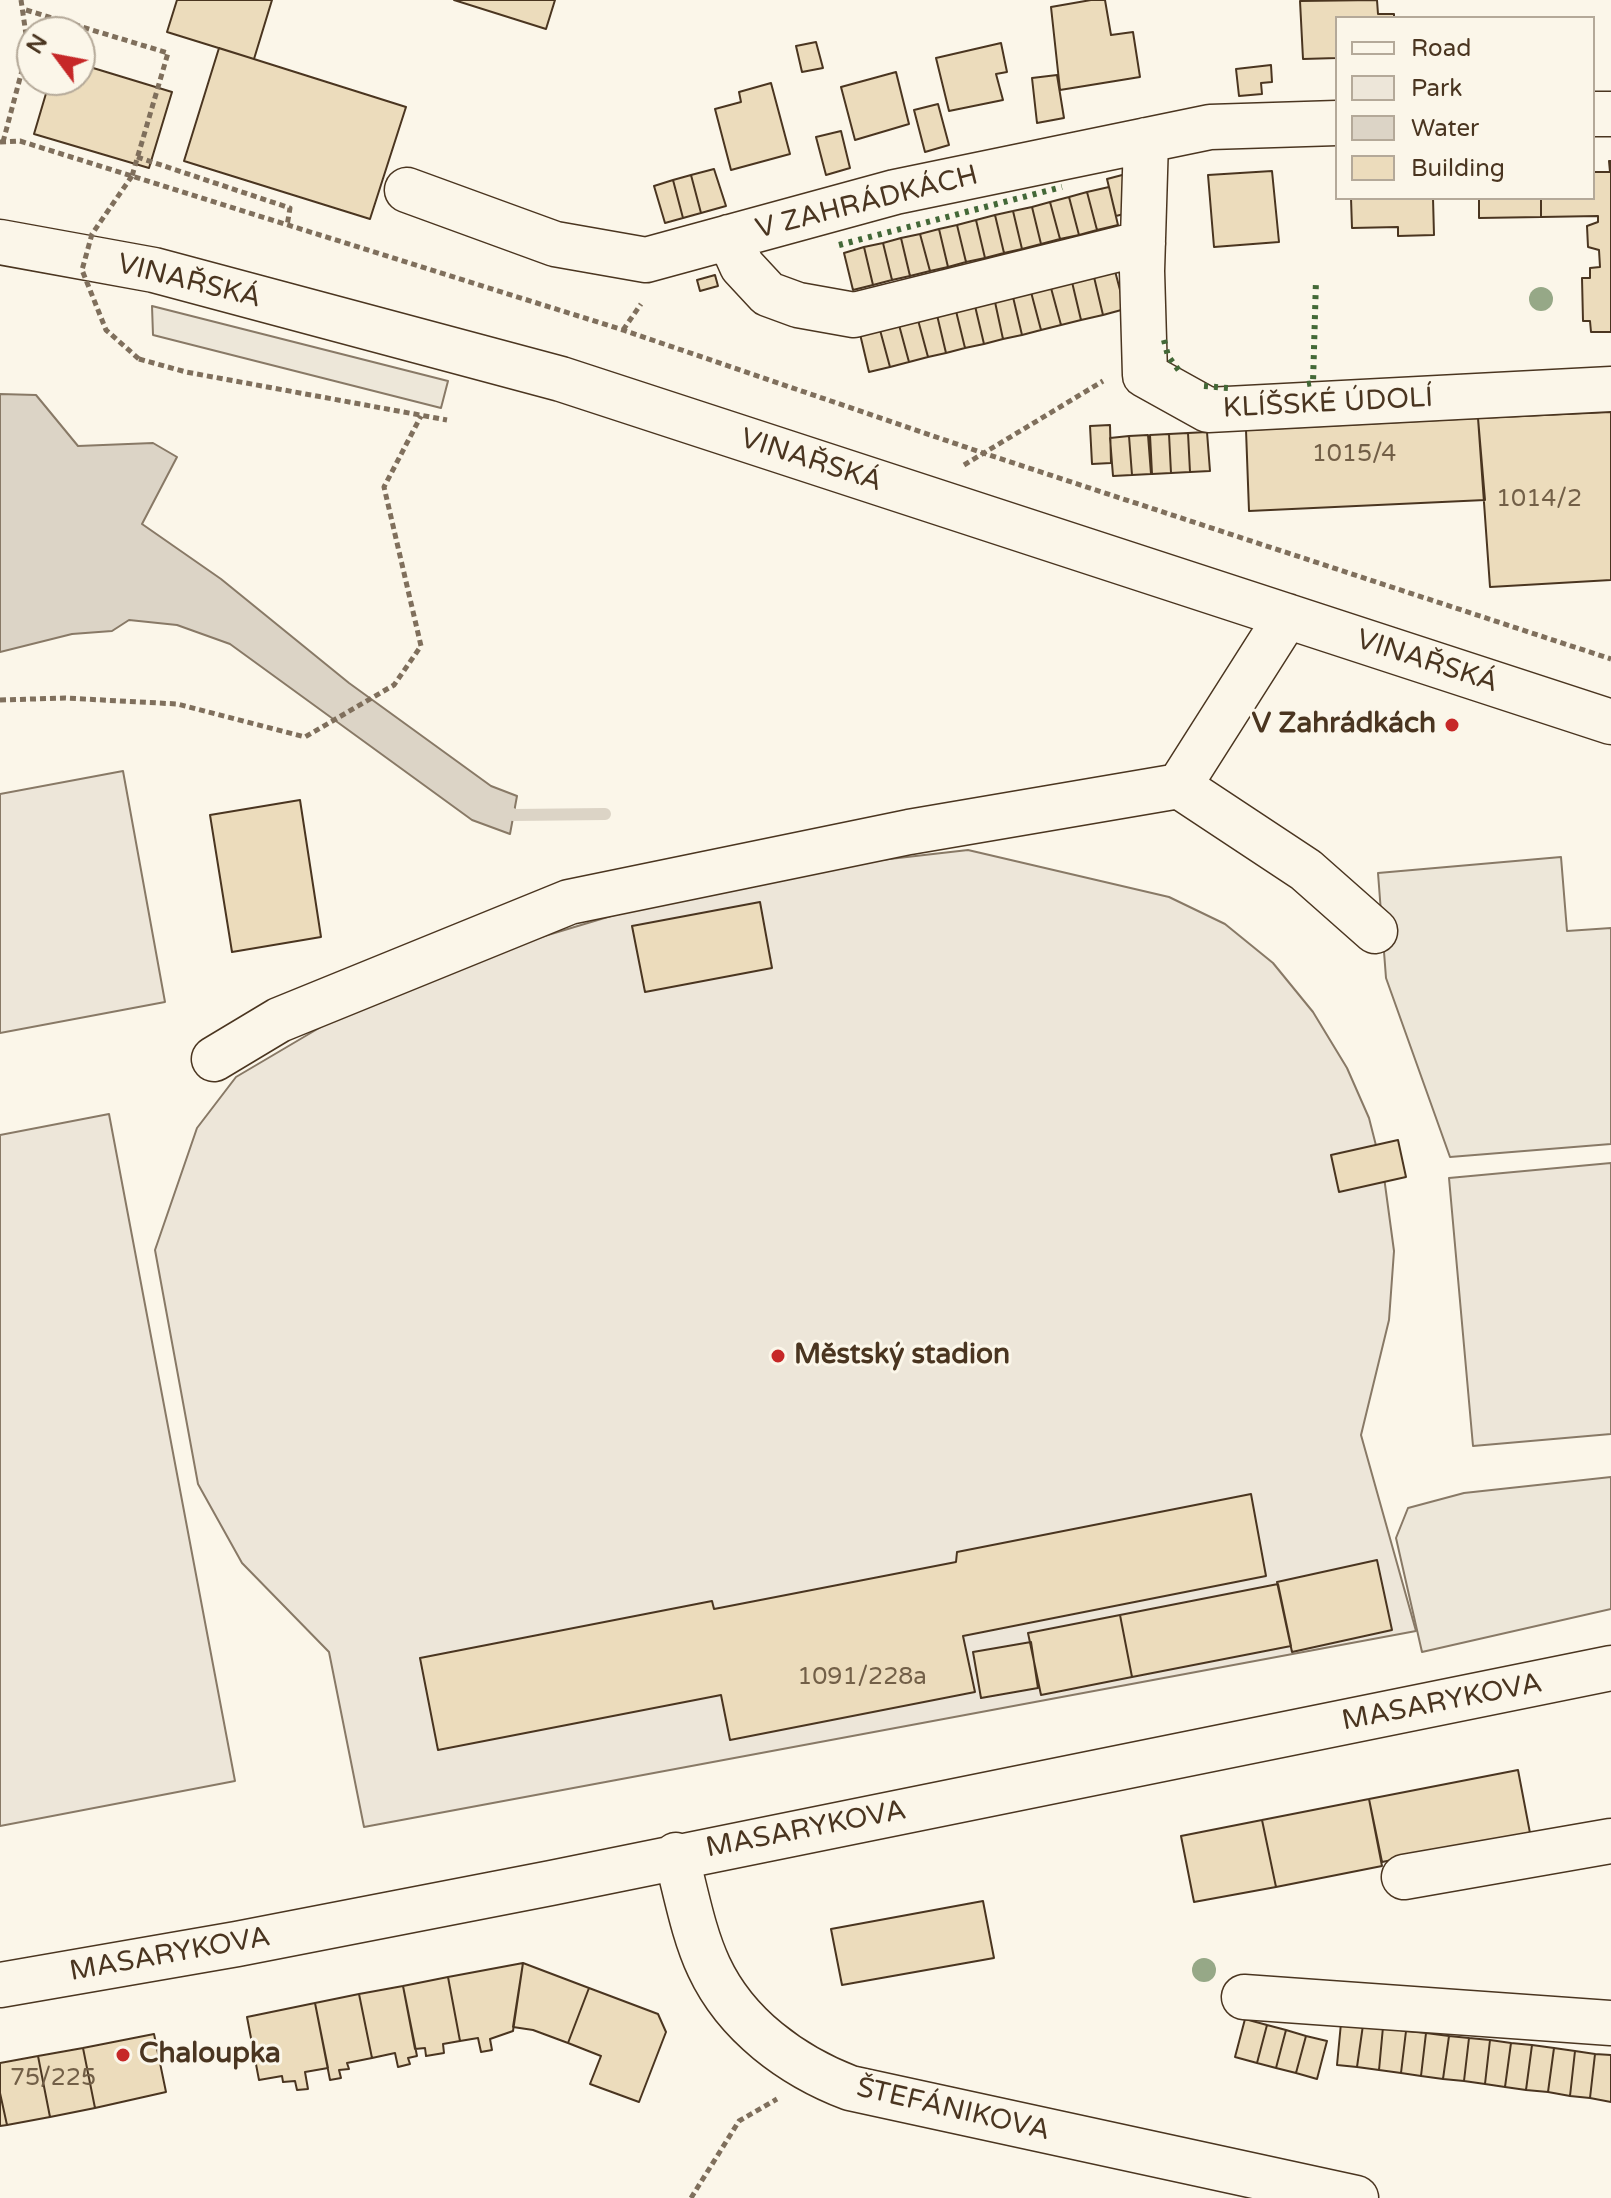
<!DOCTYPE html>
<meta charset="utf-8">
<style>
body{margin:0}
#map{position:relative;width:1611px;height:2198px;overflow:hidden;background:#fbf6e9;font-family:"Varela Round",sans-serif}
canvas{display:block}
.legend{position:absolute;left:1335px;top:16px;width:260px;height:184px;box-sizing:border-box;background:#fbf6e9;border:2px solid #b4a999;margin:0;padding:10px 14px;list-style:none;font-size:24px;color:#4a3520}
.legend li{display:flex;align-items:center;gap:16px;height:40px}
.legend b{width:40px;border:2px solid #b4a999}
.north{position:absolute;left:16px;top:16px;width:80px;height:80px;box-sizing:border-box;background:#fbf6e9;border:2px solid #b4a999;border-radius:50%;rotate:302deg;font-size:22px;font-weight:700;line-height:32px;text-align:center;color:#4a3520}
.north::after{content:'';display:block;margin:auto;width:28px;height:36px;background:#c62828;clip-path:polygon(50% 0,100% 100%,50% 72%,0 100%)}
</style>
<div id="map">
<canvas width="1611" height="2198"></canvas>
<ul class="legend">
<li><b style="height:10px;background:#fbf6e9"></b>Road</li>
<li><b style="height:22px;background:#ede6d9"></b>Park</li>
<li><b style="height:22px;background:#dcd4c6"></b>Water</li>
<li><b style="height:22px;background:#ecdcbc"></b>Building</li>
</ul>
<div class="north">N</div>
</div>
<script>
const ctx = document.querySelector('canvas').getContext('2d');
ctx.lineJoin = 'round';
function fill(path, color) {
  ctx.fillStyle = color;
  ctx.fill(path, 'evenodd');
}
function trace(path, color, width, dash) {
  ctx.strokeStyle = color;
  ctx.lineWidth = width;
  ctx.lineCap = dash ? 'butt' : 'round';
  ctx.setLineDash(dash || []);
  ctx.stroke(path);
}
function drawText(font, color, halo, rows, align = 'center') {
  ctx.font = font + ' "Varela Round",sans-serif';
  ctx.lineWidth = 6;
  ctx.setLineDash([]);
  ctx.textBaseline = 'middle';
  ctx.strokeStyle = halo;
  ctx.fillStyle = color;
  for (const [text, x, y, turn = 0] of rows) {
    ctx.save();
    ctx.translate(x, y);
    ctx.rotate((+turn || 0) * Math.PI / 180);
    ctx.textAlign = isNaN(turn) ? turn : align;
    if (halo) ctx.strokeText(text, 0, 0);
    ctx.fillText(text, 0, 0);
    ctx.restore();
  }
}
const green = new Path2D(`
 M123 771 165 1002 0 1033V794Z
 M968 850 1169 897 1225 924 1273 963 1313 1012 1347 1068 1369 1118 1384 1177 1394 1251 1389 1320 1361 1435 1416 1631 364 1827 329 1652 242 1563 198 1484 155 1250 197 1128 236 1077 353 1008 508 947 631 910 872 861Z
 M109 1114 235 1781 0 1826V1135Z
 M1611 1163V1434L1473 1446 1449 1178Z`);
const parking = new Path2D(`
 M152 306 448 381 441 408 153 335Z
 M1561 857 1567 931 1611 928V1144L1450 1157 1386 978 1378 873Z
 M1611 1477V1609L1422 1652 1396 1538 1408 1508 1464 1493Z`);
const water = new Path2D(`
 M0 394 36 395 78 446 153 443 177 457 142 524 221 579 349 683 491 786 517 796 510 834 472 820 230 644 177 625 129 620 112 631 72 634 0 652Z`);
const stream = new Path2D(`
 M502 806 513 815 605 814`);
const building = new Path2D(`
 M177 0H272L254 59 167 32Z
 M454 0H555L546 29Z
 M1091 0H1105L1111 35 1133 32 1140 77 1060 90 1051 7Z
 M1377 0 1378 14H1394V18H1337V58L1303 59 1300 1Z
 M816 42 823 68 802 72 796 46Z
 M1001 43 1007 72 996 74 1003 100 949 111 936 58Z
 M219 48 406 107 370 219 184 161Z
 M80 64 172 92 149 168 34 134 50 80H80Z
 M1271 65 1272 82 1261 83 1262 94 1239 96 1236 69Z
 M896 72 909 124 855 140 841 87Z
 M1057 75 1064 118 1037 123 1032 78Z
 M771 83 790 154 731 170 715 109 741 102 739 92Z
 M938 104 949 145 925 152 914 110Z
 M841 131 850 168 826 175 816 137Z
 M1609 161H1611V332H1591L1590 321H1583L1582 278H1590V268L1600 267 1599 250 1588 247 1587 226 1598 222V216L1541 217V198H1593V172H1610Z
 M714 169 726 206 701 213 691 175Z
 M1272 171 1279 242 1214 247 1208 175Z
 M1126 174 1135 211 1116 216 1107 179Z
 M691 175 701 213 683 218 673 180Z
 M673 180 683 218 665 223 654 186Z
 M1109 187 1118 225 1097 230 1087 192Z
 M1087 192 1097 230 1079 235 1069 197Z
 M1069 197 1079 235 1060 239 1050 202Z
 M1351 198H1433L1434 235 1398 236V227L1352 228Z
 M1479 198H1541V217L1479 218Z
 M1050 202 1060 239 1041 244 1032 207Z
 M1032 207 1041 244 1022 249 1013 211Z
 M1013 211 1022 249 1004 253 995 215Z
 M995 215 1004 253 985 258 976 220Z
 M976 220 985 258 966 262 957 225Z
 M957 225 966 262 948 267 939 229Z
 M939 229 948 267 930 271 920 234Z
 M920 234 930 271 910 276 901 238Z
 M901 238 910 276 892 280 883 243Z
 M883 243 892 280 873 285 864 247Z
 M864 247 873 285 853 290 844 253Z
 M1115 271 1125 309 1103 315 1094 277Z
 M715 275 718 286 700 291 697 280Z
 M1094 277 1103 315 1081 320 1072 282Z
 M1072 282 1081 320 1061 325 1051 288Z
 M1051 288 1061 325 1041 330 1031 292Z
 M1031 292 1041 330 1022 335 1013 297Z
 M1013 297 1022 335 1003 339 995 302Z
 M995 302 1003 339 984 344 975 306Z
 M975 306 984 344 965 348 956 311Z
 M956 311 965 348 946 353 937 315Z
 M937 315 946 353 928 357 918 320Z
 M918 320 928 357 909 362 899 325Z
 M899 325 909 362 890 367 880 330Z
 M880 330 890 367 869 372 860 334Z
 M1611 412V580L1490 587 1478 418Z
 M1478 418 1485 500 1249 511 1246 430Z
 M1110 425 1111 463 1092 464 1090 426Z
 M1207 432 1210 471 1190 472 1188 433Z
 M1188 433 1190 472 1171 473 1169 434Z
 M1169 434 1171 473 1152 474 1150 435Z
 M1148 435 1151 474 1132 475 1129 436Z
 M1129 436 1132 475 1113 476 1110 438Z
 M300 800 321 937 232 952 210 815Z
 M760 902 772 968 645 992 632 926Z
 M1398 1140 1406 1177 1339 1192 1331 1155Z
 M1251 1494 1266 1576 963 1636 975 1692 730 1740 721 1695 438 1750 420 1658 712 1601 714 1609 956 1562 957 1552Z
 M1377 1560 1392 1630 1292 1652 1277 1582Z
 M1278 1584 1291 1646 1132 1677 1120 1615Z
 M1120 1615 1132 1677 1041 1695 1028 1633Z
 M1031 1642 1038 1688 981 1698 973 1652Z
 M1518 1770 1530 1833 1382 1862 1369 1799Z
 M1369 1799 1382 1866 1276 1887 1262 1820Z
 M1262 1820 1276 1887 1194 1902 1181 1836Z
 M983 1901 994 1958 842 1985 831 1929Z
 M523 1963 513 2031 490 2039 492 2050 481 2052 478 2038 460 2041 448 1977Z
 M523 1963 589 1988 568 2043 533 2030 513 2027Z
 M448 1977 460 2041 443 2044 444 2053 426 2056 425 2048 415 2049 403 1986Z
 M403 1986 417 2056 408 2058 410 2064 398 2067 395 2053 372 2058 359 1994Z
 M589 1988 658 2014 666 2032 639 2102 590 2084 601 2056 568 2043Z
 M359 1994 372 2058 347 2063 349 2069 339 2070 341 2078 330 2080 315 2003Z
 M315 2003 328 2068 305 2072 308 2089 297 2090 295 2081 283 2082 282 2076 259 2080 247 2017Z
 M1245 2019 1267 2025 1257 2063 1235 2057Z
 M1341 2023 1363 2025 1357 2067 1337 2065Z
 M1267 2025 1286 2030 1276 2068 1257 2063Z
 M1363 2025 1383 2027 1379 2070 1357 2067Z
 M1383 2027 1406 2031 1401 2073 1379 2070Z
 M1286 2030 1306 2036 1296 2073 1276 2068Z
 M1406 2031 1426 2033 1421 2076 1401 2073Z
 M1426 2033 1449 2036 1443 2079 1421 2076Z
 M154 2034 166 2092 95 2108 83 2048Z
 M1306 2036 1327 2041 1317 2079 1296 2073Z
 M1449 2036 1469 2038 1464 2081 1443 2079Z
 M1469 2038 1490 2040 1485 2084 1464 2081Z
 M1490 2040 1511 2043 1505 2087 1485 2084Z
 M1511 2043 1532 2045 1526 2090 1505 2087Z
 M1532 2045 1554 2048 1548 2092 1526 2090Z
 M83 2048 95 2108 50 2117 38 2056Z
 M1554 2048 1575 2051 1570 2096 1548 2092Z
 M1575 2051 1595 2054 1590 2098 1570 2096Z
 M1595 2054 1611 2055V2102L1590 2098Z
 M38 2056 50 2117 7 2125 0 2093V2063Z
 M0 2093 7 2125 0 2126Z`);
const path = new Path2D(`
 M26 10 168 53 132 176
 M0 142 20 141 623 330 983 453 1611 659
 M3 142 28 48 21 0
 M137 157 290 208 287 226
 M623 330 641 304
 M139 359 186 372 447 420
 M964 465 1103 381
 M0 700 65 698 177 704 305 737 394 685 421 646 384 487 421 416
 M691 2198 739 2121 777 2099`);
const minor = new Path2D(`
 M1593 114H1611
 M1146 140 1142 271 1145 375 1208 410 1611 389
 M407 190 555 244 646 260 895 192 1210 127 1337 123
 M729 237 742 266 768 294 798 305 854 315 1143 243
 M0 242 154 270 561 379 1611 722
 M1179 786 1306 870 1375 931
 M214 1059 279 1020 569 902 909 832 1179 786 1287 616
 M676 1855C686 1892 693 1933 709 1967 736 2025 792 2066 850 2088L1356 2198
 M1404 1877 1611 1841
 M0 1985 237 1944 551 1883 1611 1668
 M1244 1997 1611 2023`);
const pathBridge = new Path2D(`
 M132 176 92 234 82 270 106 330 139 359`);
const hedge = new Path2D(`
 M839 245 1062 187
 M1164 340 1168 356 1180 372
 M1307 384 1313 383 1316 280
 M1204 386 1228 388`);
const trees = [
 [1541,299],
 [1204,1970]
];
const markers = [
 [1452,725,8,"#c62828"],
 [778,1356,8,"#c62828"],
 [123,2055,8,"#c62828"]
];
const numberNames = [
 ["1015/4",1354,455],
 ["1014/2",1539,500],
 ["1091/228a",862,1678],
 ["75/225",53,2079]
];
const streetNames = [
 ["V ZAHRÁDKÁCH",867,203,-14],
 ["VINAŘSKÁ",189,282,14],
 ["KLÍŠSKÉ ÚDOLÍ",1328,404,-3],
 ["VINAŘSKÁ",811,461,18],
 ["VINAŘSKÁ",1427,662,18],
 ["MASARYKOVA",1442,1703,-11],
 ["MASARYKOVA",806,1830,-11],
 ["MASARYKOVA",170,1955,-10],
 ["ŠTEFÁNIKOVA",953,2110,13]
];
const poiNames = [
 ["V Zahrádkách",1436,725,"right"],
 ["Městský stadion",794,1356],
 ["Chaloupka",139,2055]
];
fill(green, '#ede6d9');
trace(green, '#887966', 2);
fill(parking, '#ede7d9');
trace(parking, '#887966', 2);
fill(water, '#dcd4c6');
trace(water, '#887966', 2);
trace(stream, '#dcd4c6', 12);
fill(building, '#ecdcbc');
trace(building, '#4a3520', 2);
trace(minor, '#4a3520', 47);
trace(path, '#7f6f5c', 5, [6, 4]);
trace(minor, '#fbf6e9', 44);
trace(pathBridge, '#7f6f5c', 5, [6, 4]);
trace(hedge, '#436837', 6, [4, 6]);
ctx.fillStyle = '#96a887';
for (const [x, y] of trees) {
  ctx.beginPath();
  ctx.arc(x, y, 12, 0, 2 * Math.PI);
  ctx.fill();
}
for (const [x, y, r, color] of markers) {
  const dot = new Path2D();
  dot.arc(x, y, r, 0, 2 * Math.PI);
  ctx.fillStyle = color;
  ctx.fill(dot);
  trace(dot, '#fbf6e9', 3);
}
drawText('24px', '#725f47', null, numberNames);
drawText('28px', '#4a3520', '#fbf6e9', streetNames);
drawText('bold 28px', '#4a3520', '#fbf6e9', poiNames, 'left');
</script>
